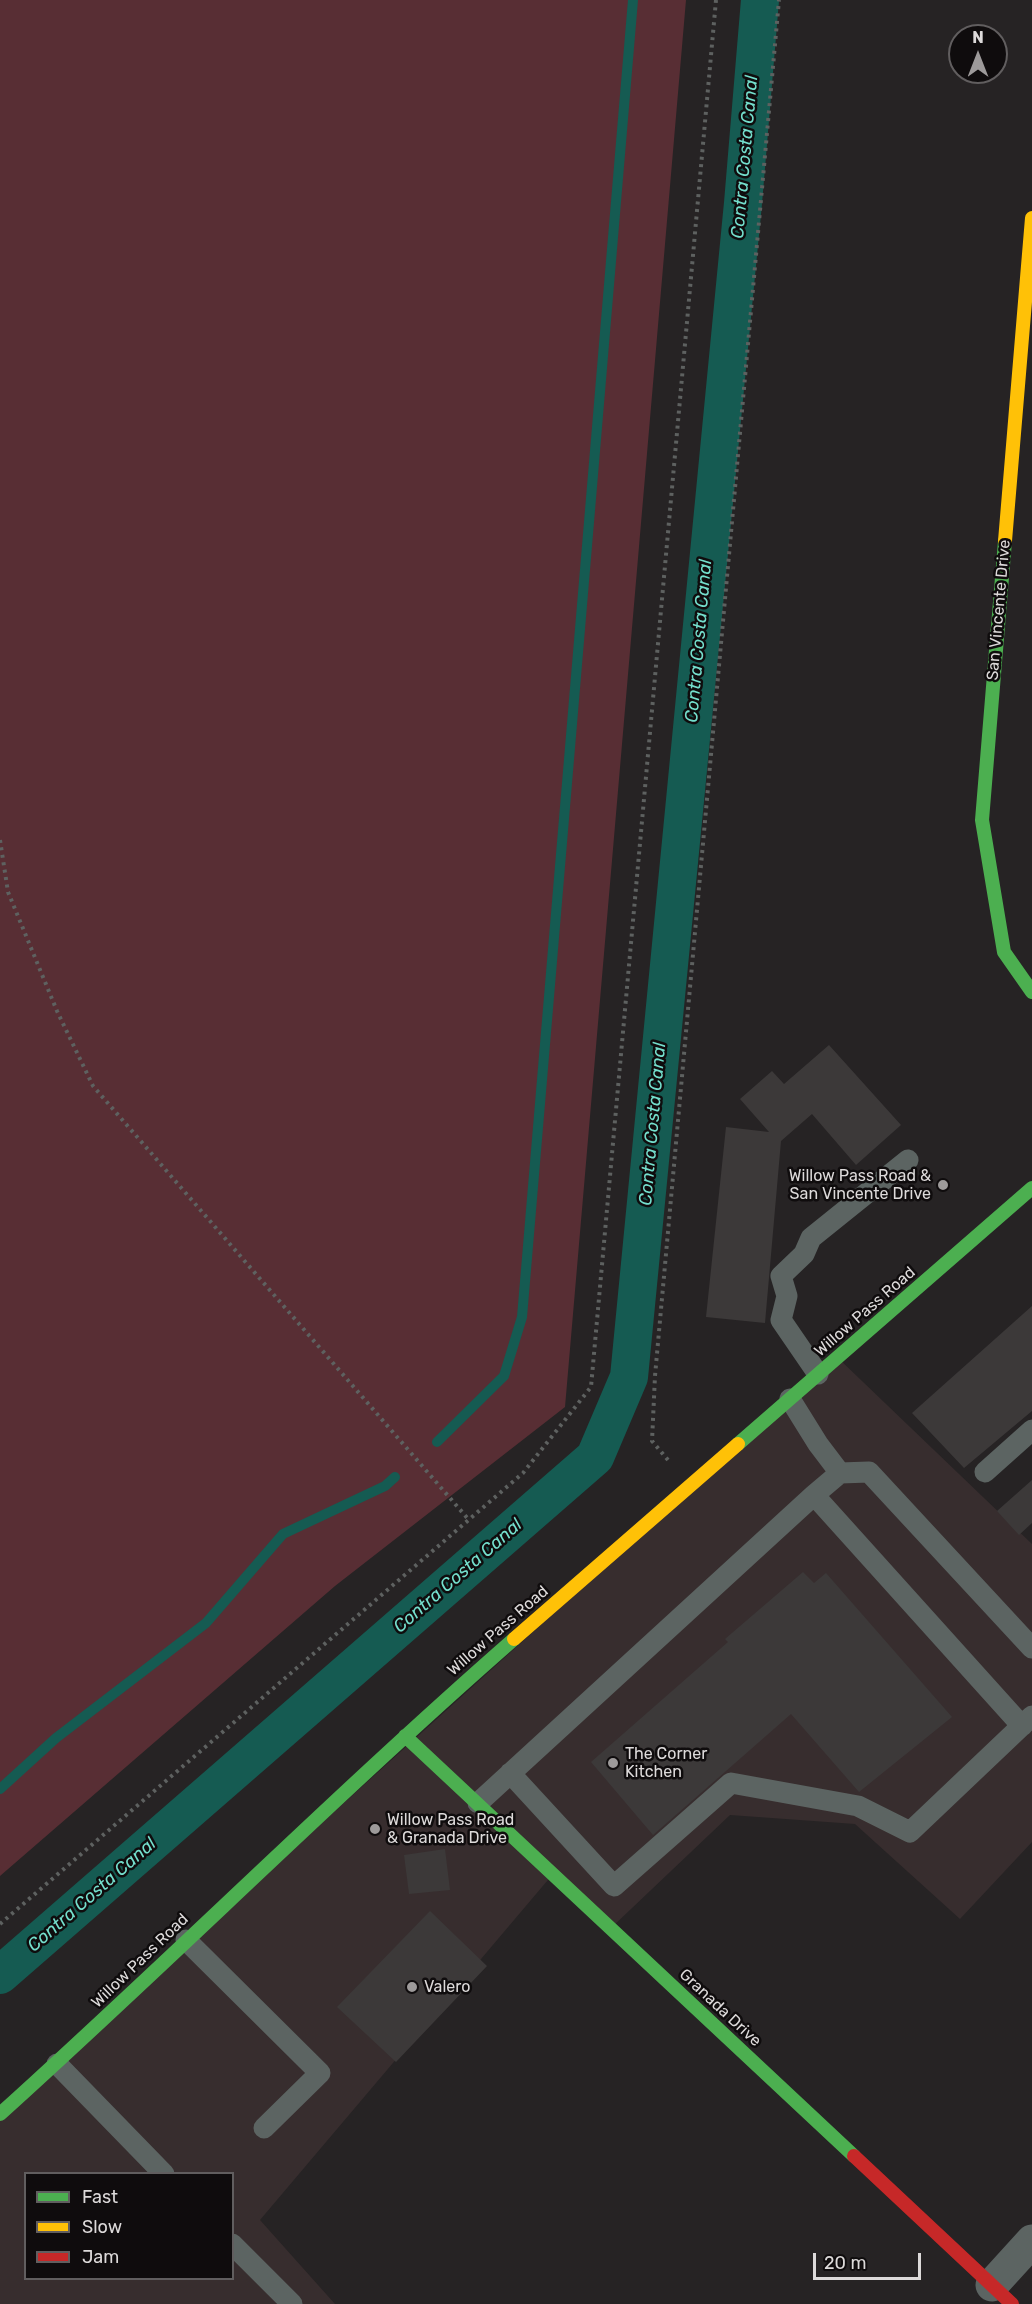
<!DOCTYPE html>
<style>
body{margin:0}
#map{position:relative;width:1032px;height:2304px;overflow:hidden;background:#262324;font-family:Rubik,sans-serif}
canvas{display:block}
.legend{position:absolute;left:24px;top:2172px;width:210px;height:108px;box-sizing:border-box;background:#0f0c0d;border:2px solid #615e5f;margin:0;padding:8px 10px;list-style:none;font-size:18px;color:#dddada}
.legend li{display:flex;align-items:center;gap:12px;height:30px}
.legend b{width:30px;border:2px solid #615e5f}
.north{position:absolute;left:948px;top:24px;width:60px;height:60px;box-sizing:border-box;background:#0f0c0d;border:2px solid #615e5f;border-radius:50%;rotate:0deg;font-size:16px;font-weight:700;line-height:24px;text-align:center;color:#dddada}
.north::after{content:'';display:block;margin:auto;width:21px;height:27px;background:#9d9a9a;clip-path:polygon(50% 0,100% 100%,50% 72%,0 100%)}
.scale{position:absolute;left:813px;top:2253px;width:108px;height:27px;box-sizing:border-box;border:3px solid #dddada;border-top:0;padding-left:8px;font-size:18px;line-height:21px;white-space:nowrap;color:#dddada;-webkit-text-stroke:4px #0f0c0d;paint-order:stroke}
</style>
<div id="map">
<canvas width="1032" height="2304"></canvas>
<ul class="legend">
<li><b style="height:8px;background:#4caf50"></b>Fast</li>
<li><b style="height:8px;background:#ffc107"></b>Slow</li>
<li><b style="height:8px;background:#c62828"></b>Jam</li>
</ul>
<div class="north">N</div>
<div class="scale">20 m</div>
</div>
<script>
const ctx = document.querySelector('canvas').getContext('2d');
ctx.lineJoin = 'round';
function fill(path, color) {
  ctx.fillStyle = color;
  ctx.fill(path, 'evenodd');
}
function trace(path, color, width, dash) {
  ctx.strokeStyle = color;
  ctx.lineWidth = width;
  ctx.lineCap = dash ? 'butt' : 'round';
  ctx.setLineDash(dash || []);
  ctx.stroke(path);
}
function drawText(font, color, halo, rows, align = 'center') {
  ctx.font = font + ' Rubik,sans-serif';
  ctx.lineWidth = 5;
  ctx.setLineDash([]);
  ctx.textBaseline = 'middle';
  ctx.strokeStyle = halo;
  ctx.fillStyle = color;
  for (const [text, x, y, turn = 0] of rows) {
    ctx.save();
    ctx.translate(x, y);
    ctx.rotate((+turn || 0) * Math.PI / 180);
    ctx.textAlign = isNaN(turn) ? turn : align;
    if (halo) ctx.strokeText(text, 0, 0);
    ctx.fillText(text, 0, 0);
    ctx.restore();
  }
}
const built = new Path2D(`
 M837 1357 1032 1544V1842L960 1919 855 1824 730 1815 611 1928 553 1874 260 2220 335 2304H0V2114ZM26 2174H232V2278H26Z`);
const green = new Path2D(`
 M0 0H686L565 1407 335 1586 0 1876Z`);
const stream = new Path2D(`
 M437 1442 504 1376 522 1317 633 0
 M0 1789 56 1738 206 1623 283 1534 385 1486 395 1477`);
const canal = new Path2D(`
 M0 1975 595 1457 629 1377 743 203 760 0`);
const building = new Path2D(`
 M829 1045 901 1125 856 1165 812 1114 781 1141 765 1323 706 1317 726 1127 769 1132 740 1099 772 1071 784 1084Z
 M1032 1306V1411L964 1468 912 1413Z
 M1032 1480V1523L1019 1535 997 1511Z
 M803 1572 814 1583 826 1573 952 1717 859 1792 791 1714 653 1835 591 1762 728 1642 725 1639Z
 M445 1849 450 1890 409 1894 404 1855Z
 M430 1911 487 1966 396 2062 337 2007Z`);
const path = new Path2D(`
 M0 840 8 892 57 1011 93 1086 469 1520
 M668 1460 652 1441 655 1376 779 0
 M0 1924 523 1473 591 1387 716 0`);
const lane = new Path2D(`
 M818 1374 781 1320 787 1296 781 1276 804 1254 811 1238 908 1160
 M985 1472 1032 1430
 M840 1473 869 1472 1032 1648
 M814 1495 1022 1726
 M510 1773 614 1886 731 1783 858 1806 910 1832 1032 1716
 M478 1803 814 1495 840 1473 818 1444 790 1399
 M186 1940 320 2073 264 2128
 M57 2064 164 2174
 M232 2244 292 2304`);
const street = new Path2D(`
 M992 2285 1032 2241`);
const fast = new Path2D(`
 M1005 541 982 820 1004 952 1032 992
 M738 1444 1032 1188
 M405 1736 854 2156
 M0 2114C173 1958 338 1793 514 1639`);
const slow = new Path2D(`
 M1005 541 1032 218
 M514 1639 738 1444`);
const jam = new Path2D(`
 M854 2156 1012 2304`);
const markers = [
 [943,1185,6,"#9d9a9a"],
 [613,1763,6,"#9d9a9a"],
 [375,1829,6,"#9d9a9a"],
 [412,1987,6,"#9d9a9a"]
];
const streetNames = [
 ["San Vincente Drive",999,610,-85],
 ["Willow Pass Road",865,1312,-41],
 ["Willow Pass Road",498,1631,-41],
 ["Willow Pass Road",140,1961,-44],
 ["Granada Drive",720,2008,43]
];
const poiNames = [
 ["Willow Pass Road &",931,1176,"right"],
 ["San Vincente Drive",931,1194,"right"],
 ["The Corner",625,1754],
 ["Kitchen",625,1772],
 ["Willow Pass Road",387,1820],
 ["& Granada Drive",387,1838],
 ["Valero",424,1987]
];
const waterNames = [
 ["Contra Costa Canal",745,157,-85],
 ["Contra Costa Canal",699,641,-85],
 ["Contra Costa Canal",653,1124,-85],
 ["Contra Costa Canal",458,1576,-41],
 ["Contra Costa Canal",92,1895,-41]
];
fill(built, '#372d2e');
fill(green, '#582e34');
trace(stream, '#155b52', 10);
trace(canal, '#155b52', 38);
fill(building, '#3c3939');
trace(path, '#5e6160', 4, [3, 4.5]);
trace(lane, '#5c6462', 21);
trace(street, '#5c6462', 33);
trace(fast, '#4caf50', 14);
trace(slow, '#ffc107', 14);
trace(jam, '#c62828', 14);
for (const [x, y, r, color] of markers) {
  const dot = new Path2D();
  dot.arc(x, y, r, 0, 2 * Math.PI);
  ctx.fillStyle = color;
  ctx.fill(dot);
  trace(dot, '#0f0c0d', 2);
}
drawText('16px', '#dddada', '#0f0c0d', streetNames);
drawText('16px', '#dddada', '#0f0c0d', poiNames, 'left');
drawText('italic 18px', '#74dfcd', '#0f0c0d', waterNames);
</script>
